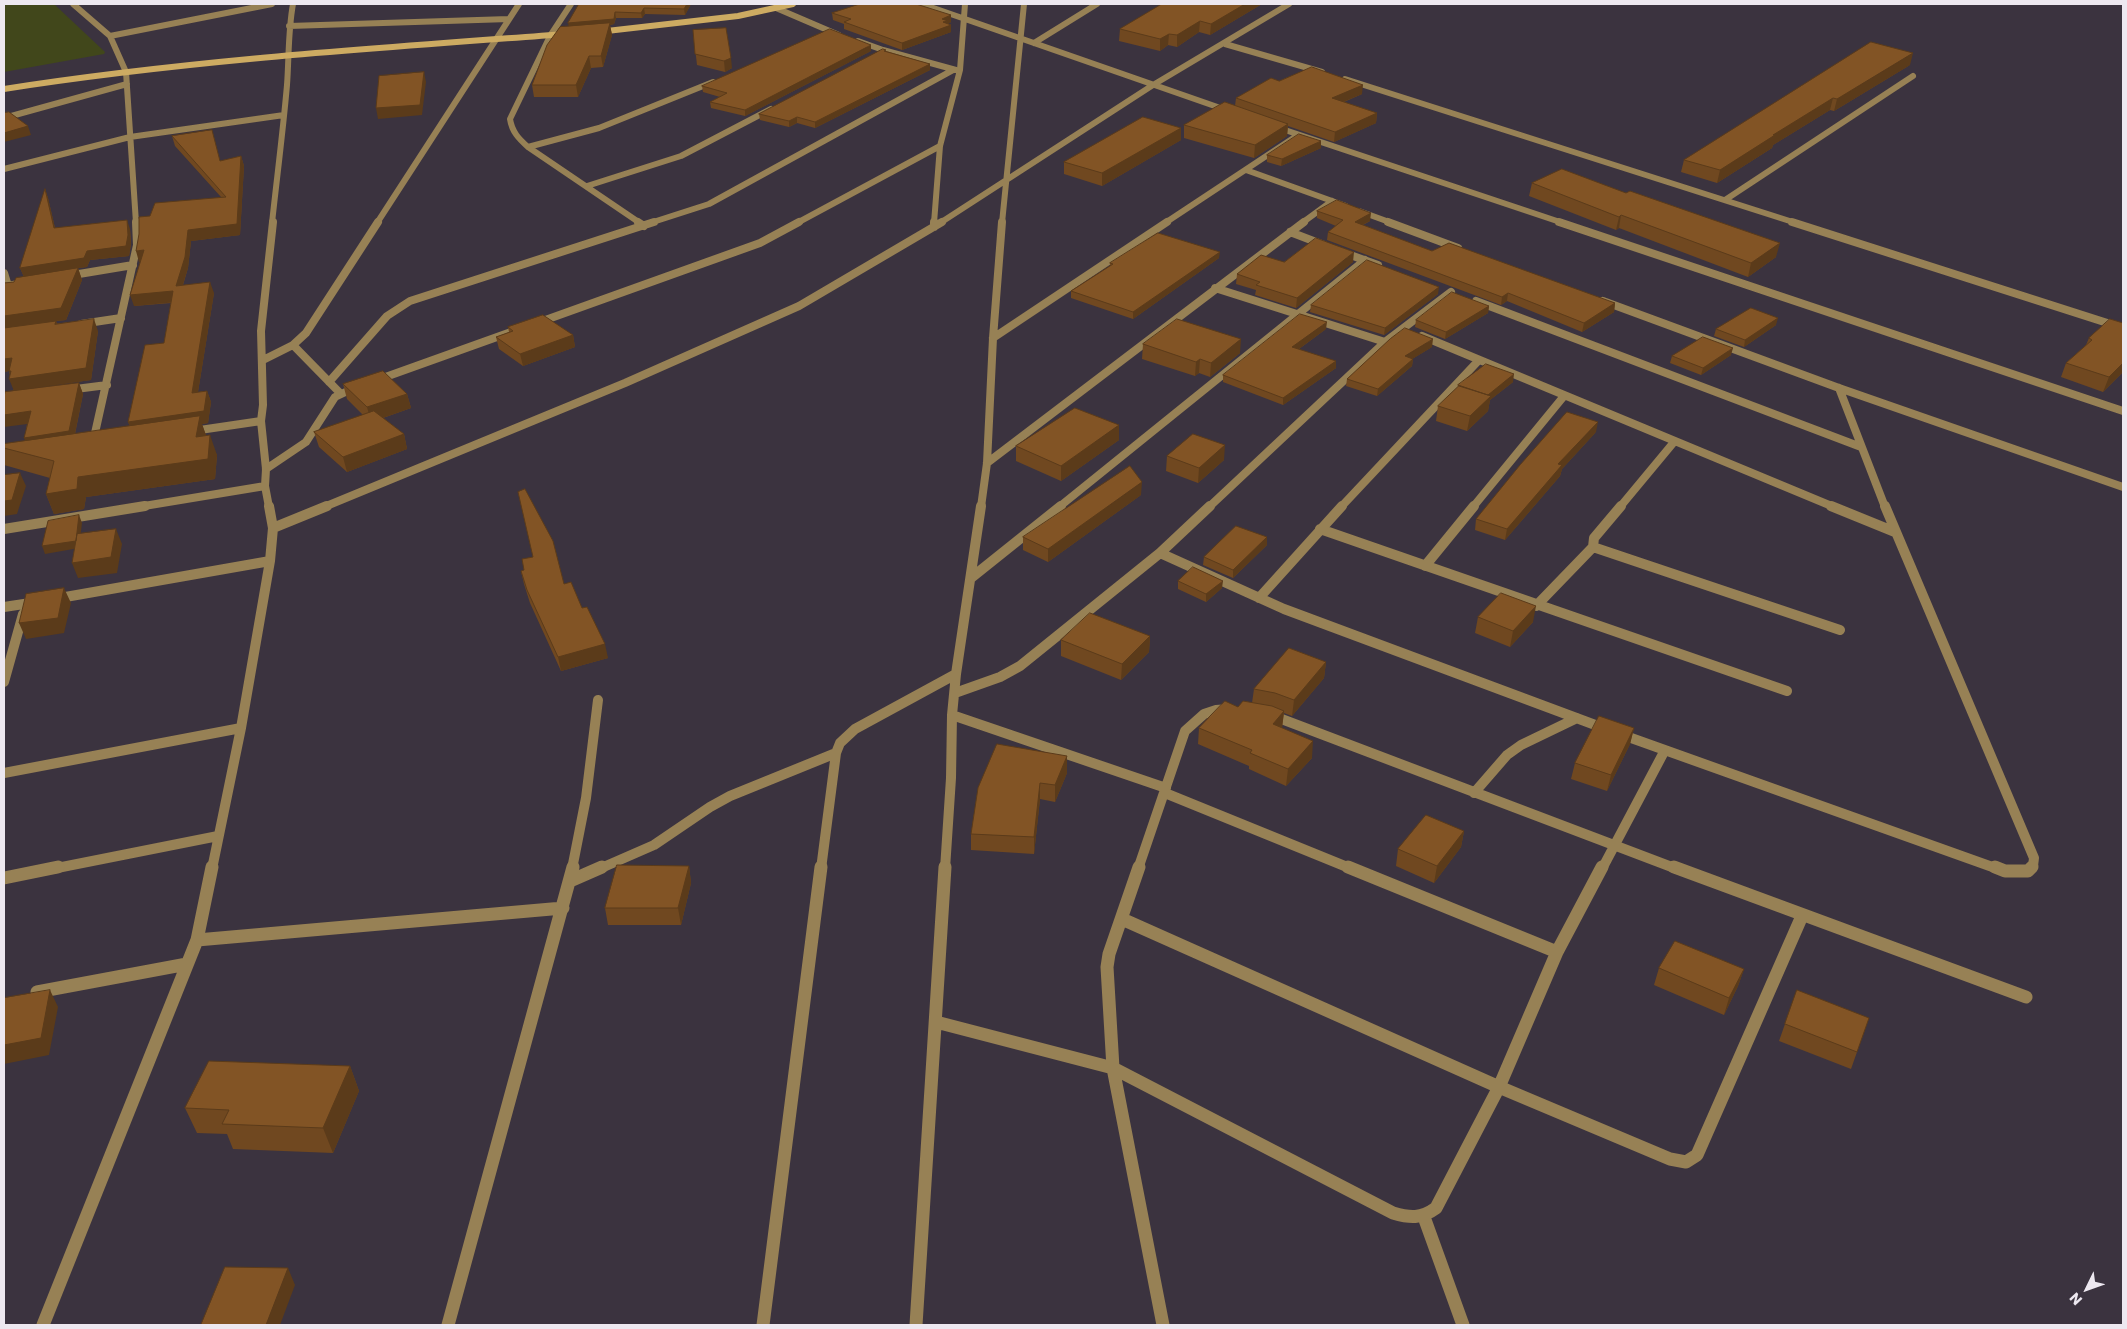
<!DOCTYPE html>
<style>
body{margin:0}
#map{position:relative;width:2127px;height:1329px;overflow:hidden;background:#3b333f;font-family:Poppins,sans-serif}
canvas{display:block}
.frame{position:absolute;inset:0;border:5px solid #ede8f0;pointer-events:none}
.north{position:absolute;left:2062px;top:1264px;width:50px;height:50px;-webkit-text-stroke:4px #3b333f;paint-order:stroke;rotate:228deg;font-size:14px;font-weight:700;line-height:20px;text-align:center;color:#ede8f0}
.north::after{content:'';display:block;margin:auto;width:18px;height:22px;background:#ede8f0;clip-path:polygon(50% 0,100% 100%,50% 72%,0 100%)}
</style>
<div id="map">
<canvas width="2127" height="1329"></canvas>
<div class="frame"></div>
<div class="north">N</div>
</div>
<script>
const ctx = document.querySelector('canvas').getContext('2d');
ctx.lineJoin = 'round';
function fill(path, color) {
  ctx.fillStyle = color;
  ctx.fill(path, 'evenodd');
}
function trace(path, color, width, dash) {
  ctx.strokeStyle = color;
  ctx.lineWidth = width;
  ctx.lineCap = dash ? 'butt' : 'round';
  ctx.setLineDash(dash || []);
  ctx.stroke(path);
}
const green = new Path2D(`
 M4 4H54L105 52 104 54 4 72Z`);
const streetFar3 = new Path2D(`
 M73 4 110 36 126 72 136 223
 M571 4 550 36 510 119C512 132 519 139 528 147L640 223
 M922 4 1229 111
 M776 8 839 35
 M289 26 509 19
 M110 36 272 4
 M858 41 883 50 956 70
 M1034 43 1097 4
 M1225 44 1322 72
 M1345 79 1796 223
 M4 118 127 84
 M1276 127 1563 223
 M528 147 599 128 713 82
 M4 169 130 137 284 115
 M1246 170 1346 206
 M587 186 681 156 771 109
 M1725 200 1913 76
 M1359 211 1392 223
 M272 223C277 177 283 131 287 85 289 58 288 31 293 4
 M377 223 519 4
 M650 223 709 204 953 70
 M797 223 940 146
 M934 223 940 146 960 70 965 4
 M940 223 1153 85 1289 4
 M1002 223 1024 4
 M1165 223 1298 135
 M1302 223 1332 201`);
const streetFar2 = new Path2D(`
 M638 222 644 226
 M1388 222 1458 248
 M1559 222 2123 411
 M1792 222 2123 328
 M934 227V222
 M1290 232 1324 245
 M1342 252 1378 265
 M4 273 8 286 18 284
 M67 276 133 265
 M1215 288 1385 342
 M1476 301 1861 447
 M1603 301 1839 388 2123 487
 M537 323 760 243 799 222
 M81 324 121 318
 M1422 336 1834 507
 M993 338 1167 222
 M293 345 340 393
 M263 360 293 345 306 333 378 222
 M377 380 511 332
 M329 382 387 316 410 301 654 222
 M1839 388 1885 507
 M68 390 107 385
 M193 431 261 421
 M93 442 137 245 136 222
 M987 463 1304 222
 M266 469 306 442 335 397 356 387
 M138 507 265 486
 M269 507 265 486 266 469 261 421 263 405 261 331 273 222
 M324 507 625 383 799 306 942 222
 M981 507 987 463 993 338 1002 222
 M1059 507 1365 260
 M1209 507 1385 342 1451 292
 M1341 507 1479 360
 M1473 507 1564 396
 M1620 507 1674 442`);
const streetFar1 = new Path2D(`
 M1831 506 1895 532
 M1885 506 2034 858 2033 866 2030 869
 M273 528 327 506
 M4 529 145 506
 M1320 529 1787 691
 M1593 547 1840 630
 M1160 553 1284 609 1606 729
 M1425 566 1474 506
 M971 578 1061 506
 M1259 598 1342 506
 M54 599 270 561
 M1536 606 1593 547 1594 538 1621 506
 M4 607 37 602
 M4 682 23 614
 M955 693 1000 677 1020 666 1160 553 1210 506
 M952 715 1166 788
 M1271 715 1677 869
 M1620 734 1998 869
 M4 773 241 728
 M1165 793 1352 869
 M1474 793 1507 755 1521 745 1577 718
 M52 869 218 836
 M212 869 241 728 270 561 273 528 269 506
 M572 869 586 798 598 700
 M599 869 654 845 710 807 730 796 836 753
 M821 869 836 753 840 743 855 729 956 674
 M945 869 951 778 952 715 956 674 981 506
 M1138 869 1185 731 1204 714 1216 710 1229 709
 M1602 869 1665 750`);
const street = new Path2D(`
 M1139 867 1109 954 1107 967 1113 1068 1163 1325
 M1348 867 1557 952
 M1674 867 2026 997
 M1995 867 2005 871H2028L2032 867
 M4 878 58 867
 M570 881 602 867
 M1122 919 1499 1087 1670 1159 1686 1162 1697 1155 1802 916
 M197 940 563 908
 M37 992 187 964
 M936 1022 1113 1068 1393 1213C1410 1218 1421 1219 1436 1208L1499 1087 1557 952 1602 867
 M1424 1217 1463 1325
 M43 1325 197 940 212 867
 M448 1325 573 867
 M763 1325 821 867
 M916 1325 945 867`);
const secondary = new Path2D(`
 M598 32 738 16 793 4
 M4 89C190 60 378 48 566 34`);
const wall = new Path2D(`
 M579 4H691L685 15 645 14 642 18H616L614 24 610 25 612 35 603 67 591 68 578 97H534L532 85 569 27Z
 M1162 4H1262L1210 35 1199 32 1177 47 1168 45 1160 51 1119 41 1120 29Z
 M832 13 951 15V22L948 24 951 25V32L902 50 844 29V24L833 20Z
 M693 30 732 68 725 72 697 65Z
 M871 51 745 116 711 108 710 102 720 97 703 92 702 86Z
 M886 51 930 64V70L815 128 797 123 789 127 760 120 759 114Z
 M1910 65 1834 111 1830 110 1773 145 1772 148 1717 183 1681 172 1684 160Z
 M1279 81 1362 94 1344 102 1377 113 1376 123 1334 142 1288 126 1287 136 1254 158 1184 138V125L1235 106 1236 98Z
 M1181 128V140L1102 186 1064 174V162Z
 M172 136 220 161 241 156 244 166 240 235 191 241 188 268 183 285 214 293 198 392 207 391 211 402 208 423 202 424 206 436 217 455 215 479 86 497 84 509 54 514 46 494 50 478 4 465V444L25 441 27 424 14 391 9 371 4 372V283L14 282 24 277 20 268 45 189 48 198 55 228 130 229 131 244 129 256 90 260 87 267 78 268 82 280 66 320 56 321 57 324 98 331 91 380 16 390 79 383 83 394 75 434 130 426 128 422 164 343 171 303 134 306 141 262H139L150 216 221 197 175 146Z
 M1321 148 1281 166 1267 162V155Z
 M1532 183 1776 257 1748 277 1619 228 1616 230 1529 196Z
 M1317 211 1370 221 1363 225 1432 251 1615 303 1614 312 1582 332 1507 301 1501 305 1327 240 1328 232 1336 226 1317 218Z
 M1219 258 1133 319 1071 298V291L1110 266V263Z
 M1284 262H1353L1296 308 1255 295 1256 290 1236 284 1237 274Z
 M1438 294 1384 335 1310 312 1311 305Z
 M1489 306 1488 313 1445 339 1415 327 1416 320Z
 M2123 323V372L2103 392 2061 377 2066 363 2086 345 2089 338Z
 M1776 325 1744 347 1714 336 1716 329Z
 M508 327 573 335 575 347 523 366 499 349 496 337 509 332Z
 M1326 329 1299 349 1336 368 1283 405 1223 382V375Z
 M1143 344 1240 353 1210 377 1199 373 1195 376 1142 359Z
 M1432 347 1412 359H1413L1412 366 1377 396 1346 386 1347 379Z
 M1731 355 1701 375 1670 363 1672 356Z
 M1513 382 1490 400 1488 411 1467 431 1436 421 1438 406 1458 387V385Z
 M343 384 407 394 411 408 383 418 404 434 407 449 347 472 319 447 314 432 363 415 347 399Z
 M1596 432 1562 469 1560 476 1505 540 1475 530 1476 519Z
 M1119 440 1061 481 1016 461V446Z
 M1167 456 1224 460 1198 483 1166 471Z
 M1141 495 1048 562 1023 550V537Z
 M1267 545 1233 578 1203 565 1204 557Z
 M521 571 564 584 582 608 608 658 561 671 530 603 524 584Z
 M1178 581 1222 588 1206 602 1178 589Z
 M1478 617 1533 622 1510 647 1475 633Z
 M1150 636 1149 652 1121 680 1061 656V640Z
 M1326 662 1324 678 1292 716 1284 713 1282 728 1312 758 1286 786 1249 769V766L1198 744 1199 728 1238 707 1252 703 1254 689Z
 M1634 728 1630 744 1607 791 1571 779 1575 763Z
 M1067 756V773L1055 802 1040 799 1034 854 971 850V834Z
 M1464 831 1461 847 1434 883 1396 866 1398 849Z
 M689 866 691 883 681 925H608L605 908Z
 M1659 968 1744 969 1738 986 1724 1015 1654 985Z
 M1797 990 1857 1052 1851 1069 1779 1041Z
 M350 1066 359 1091 333 1153 233 1149 227 1134 197 1133 185 1108Z`);
const shadedWall = new Path2D(`
 M687 4H691L685 15 684 9Z
 M1245 4H1262L1210 35 1211 24Z
 M644 8 645 14 642 18 641 13Z
 M615 12 616 18 614 24 610 25 612 35 603 67 601 56 569 28 568 23Z
 M951 15V22L948 24V26L951 25V32L902 50V43L942 19Z
 M1200 21 1199 32 1177 47V35Z
 M1169 34 1168 45 1160 51V39Z
 M871 45V51L745 116V110Z
 M1913 53 1910 65 1834 111 1837 99Z
 M589 56 591 68 578 97 576 85Z
 M731 58 732 68 725 72 724 61Z
 M930 64V70L815 128V122Z
 M424 72 426 82 422 115 378 119 376 108Z
 M1363 85 1362 94 1331 107 1332 98Z
 M1833 98 1830 110 1773 145 1772 148 1717 183 1720 170 1773 135Z
 M1377 113 1376 123 1334 142 1335 132Z
 M797 117V123L789 127V121Z
 M1288 124 1287 136 1254 158 1255 145Z
 M28 126 31 135 4 142V133Z
 M1181 128V140L1102 186V173Z
 M1321 141V148L1281 166 1282 159Z
 M241 156 244 166 240 235 191 241 188 268 179 297 176 286 188 230 237 224Z
 M45 189 48 198 57 237 54 228Z
 M1371 213 1370 221 1354 229 1355 222Z
 M1621 215 1619 228 1616 230 1619 217Z
 M127 220 130 229 131 244 129 256 90 260 87 267 78 268 82 280 66 320 56 321 61 333 4 329V316L24 277 20 268 87 251Z
 M1780 243 1776 257 1748 277 1751 263Z
 M144 250 148 261 139 262 136 251Z
 M1220 252 1219 258 1133 319V312Z
 M1354 252 1353 262 1296 308 1297 298Z
 M210 282 214 293 196 404 192 393Z
 M1439 287 1438 294 1384 335 1385 328Z
 M173 291 177 302 134 306 130 295Z
 M1508 293 1507 301 1501 305 1502 297Z
 M1615 303 1614 312 1582 332 1584 323Z
 M1489 306 1488 313 1445 339 1446 332Z
 M1778 318 1776 325 1744 347 1745 340Z
 M94 319 98 331 91 380 14 391 9 379 11 378 9 371 4 372V359Z
 M1327 322 1326 329 1292 354V347Z
 M573 335 575 347 523 366 520 354Z
 M1241 339 1240 353 1210 377 1211 363Z
 M1433 339 1432 347 1404 364 1405 356Z
 M1733 348 1731 355 1701 375 1703 368Z
 M1200 359 1199 373 1195 376 1196 362Z
 M1413 359 1412 366 1377 396 1378 389Z
 M1336 361V368L1283 405V398Z
 M2123 363V372L2103 392 2109 377Z
 M1514 374 1513 382 1490 400 1488 411 1467 431 1470 416 1488 395Z
 M79 383 83 394 73 443 28 449 24 438Z
 M207 391 211 402 208 423 202 424 206 435 203 457 133 434 128 422Z
 M407 394 411 408 371 422 367 407Z
 M31 411 35 423 4 427V415Z
 M1598 422 1596 432 1562 469 1560 476 1505 540 1507 529 1558 464Z
 M1119 425V440L1061 481V466Z
 M404 434 407 449 347 472 343 457Z
 M210 435 217 455 215 479 86 497 84 509 54 514 46 494 78 477Z
 M1225 445 1224 460 1198 483 1199 468Z
 M20 473 26 486 17 514 4 516V501Z
 M1142 482 1141 495 1048 562V549Z
 M79 515 82 523 79 548 45 554 42 546Z
 M116 529 122 544 117 573 78 578 72 563Z
 M1267 537V545L1233 578V570Z
 M1223 581 1222 588 1206 602V594Z
 M64 588 71 603 64 633 26 639 19 623Z
 M1536 606 1533 622 1510 647 1513 631Z
 M1150 636 1149 652 1121 680 1122 664Z
 M605 644 608 658 561 671 558 657Z
 M1326 662 1324 678 1292 716 1294 700Z
 M1284 711 1282 727 1271 740 1273 724Z
 M1634 728 1630 744 1607 791 1611 775Z
 M1313 741 1312 758 1286 786 1288 769Z
 M1067 756V773L1055 802V785Z
 M1040 783V799L1034 854V837Z
 M1464 831 1461 847 1434 883 1437 866Z
 M689 866 691 883 681 925 678 908Z
 M1744 969 1738 986 1724 1015 1729 998Z
 M50 990 58 1007 49 1055 4 1064V1045Z
 M350 1066 359 1091 333 1153 323 1128Z
 M288 1268 295 1285 280 1325H266Z`);
const building = new Path2D(`
 M579 4H687L684 9 644 8 641 13 615 12 614 19 568 23Z
 M860 4H916L951 15 942 19 948 21 943 22 951 25 902 43 844 22 851 19 832 13Z
 M1162 4H1245L1211 24 1200 21 1177 35 1169 34 1160 39 1120 29Z
 M610 23 601 56H589L576 85H532L547 45 560 27Z
 M726 28 731 58 724 61 695 54 693 30Z
 M830 29 871 45 745 110 710 102 727 93 702 86Z
 M1871 42 1913 53 1837 99 1833 98 1773 135H1775L1720 170 1684 160Z
 M883 49 886 50 884 51 930 64 815 122 797 117 789 121 759 114Z
 M1312 67 1363 85 1332 98 1377 113 1335 132 1236 98 1271 78 1279 81Z
 M424 72 420 105 376 108 379 76Z
 M1225 102 1288 124 1255 145 1184 125Z
 M9 112 28 126 4 133V113Z
 M1143 117 1181 128 1102 173 1064 162Z
 M212 130 220 161 241 156 237 224 188 230 185 257 176 286 210 282 192 393 207 391 204 411 128 422 145 345 164 343 173 291 130 295 144 250 136 251 139 234V217L150 216 155 203 226 197 172 136Z
 M1299 134 1321 141 1282 159 1267 155Z
 M1562 169 1626 193 1630 191 1780 243 1751 263 1621 215 1619 217 1532 183Z
 M45 189 54 228 127 220 128 235 126 246 87 251 84 258 20 268Z
 M1337 200 1371 213 1355 222 1432 251 1449 243 1615 303 1584 323 1508 293 1502 297 1328 232 1343 220 1317 211Z
 M1158 233 1220 252 1133 312 1071 291 1113 264 1110 263Z
 M1316 238 1354 252 1297 298 1256 285 1260 282 1237 274 1261 255 1284 262Z
 M1367 260 1439 287 1385 328 1311 305Z
 M78 268 61 308 4 316V283L14 282 16 278Z
 M1452 292 1489 306 1446 332 1416 320Z
 M1751 308 1778 318 1745 340 1716 329Z
 M1300 314 1327 322 1292 347 1336 361 1283 398 1223 375Z
 M543 315 573 335 520 354 496 337 513 331 508 327Z
 M94 319 86 368 9 379 11 371H9L12 358 4 359V328L56 321 55 324Z
 M1177 319 1241 339 1211 363 1200 359 1196 362 1143 344Z
 M2110 319 2123 323V363L2109 377 2066 363 2092 340 2089 338Z
 M1405 328 1433 339 1405 356 1413 359 1378 389 1347 379 1390 339Z
 M1703 337 1733 348 1703 368 1672 356Z
 M1486 364 1514 374 1488 395 1458 385Z
 M383 371 407 394 367 407 343 384Z
 M79 383 69 431 24 438 31 411 4 415V397L5 392Z
 M1459 386 1491 396 1470 416 1438 406Z
 M1075 408 1119 425 1061 466 1016 446Z
 M374 411 404 434 343 457 314 432Z
 M1567 412 1598 422 1558 464 1562 465 1507 529 1476 519 1520 465Z
 M200 416 196 437 210 435 208 459 78 477 77 489 46 494 54 461 4 448V444Z
 M1193 434 1225 445 1199 468 1167 456Z
 M1130 466 1142 482 1048 549 1023 537Z
 M20 473 12 500 4 501V475Z
 M525 489 553 541 564 584 571 582 582 608 587 607 605 644 558 657 527 590 521 571 524 570 522 559 533 557 518 492Z
 M79 515 76 541 42 546 48 521Z
 M1236 526 1267 537 1233 570 1204 557Z
 M116 529 111 557 72 563 77 534Z
 M1193 567 1223 581 1206 594 1178 581Z
 M64 588 58 618 19 623 26 594Z
 M1501 593 1536 606 1513 631 1478 617Z
 M1090 613 1150 636 1122 664 1061 640Z
 M1289 648 1326 662 1294 700 1275 693 1254 689Z
 M1225 701 1238 707 1243 701 1272 706 1284 711 1273 724 1313 741 1288 769 1250 753 1252 750 1199 728Z
 M1599 716 1634 728 1611 775 1575 763Z
 M997 744 1067 756 1055 785 1040 783 1034 837 971 834 978 788Z
 M1426 815 1464 831 1437 866 1398 849Z
 M617 865 689 866 678 908H605Z
 M1675 941 1744 969 1729 998 1659 968Z
 M50 990 41 1038 4 1045V998Z
 M1797 990 1869 1018 1857 1052 1785 1024Z
 M209 1061 350 1066 323 1128 222 1124 229 1110 185 1108Z
 M225 1267 288 1268 266 1325H201Z`);
fill(green, '#41471b');
trace(streetFar3, '#978155', 6);
trace(streetFar2, '#978155', 8);
trace(streetFar1, '#978155', 10);
trace(street, '#978155', 13);
trace(secondary, '#cdab62', 6);
fill(wall, '#704820');
fill(shadedWall, '#5b3b1a');
fill(building, '#825425');
trace(building, '#5b3b1a', 1);
</script>
